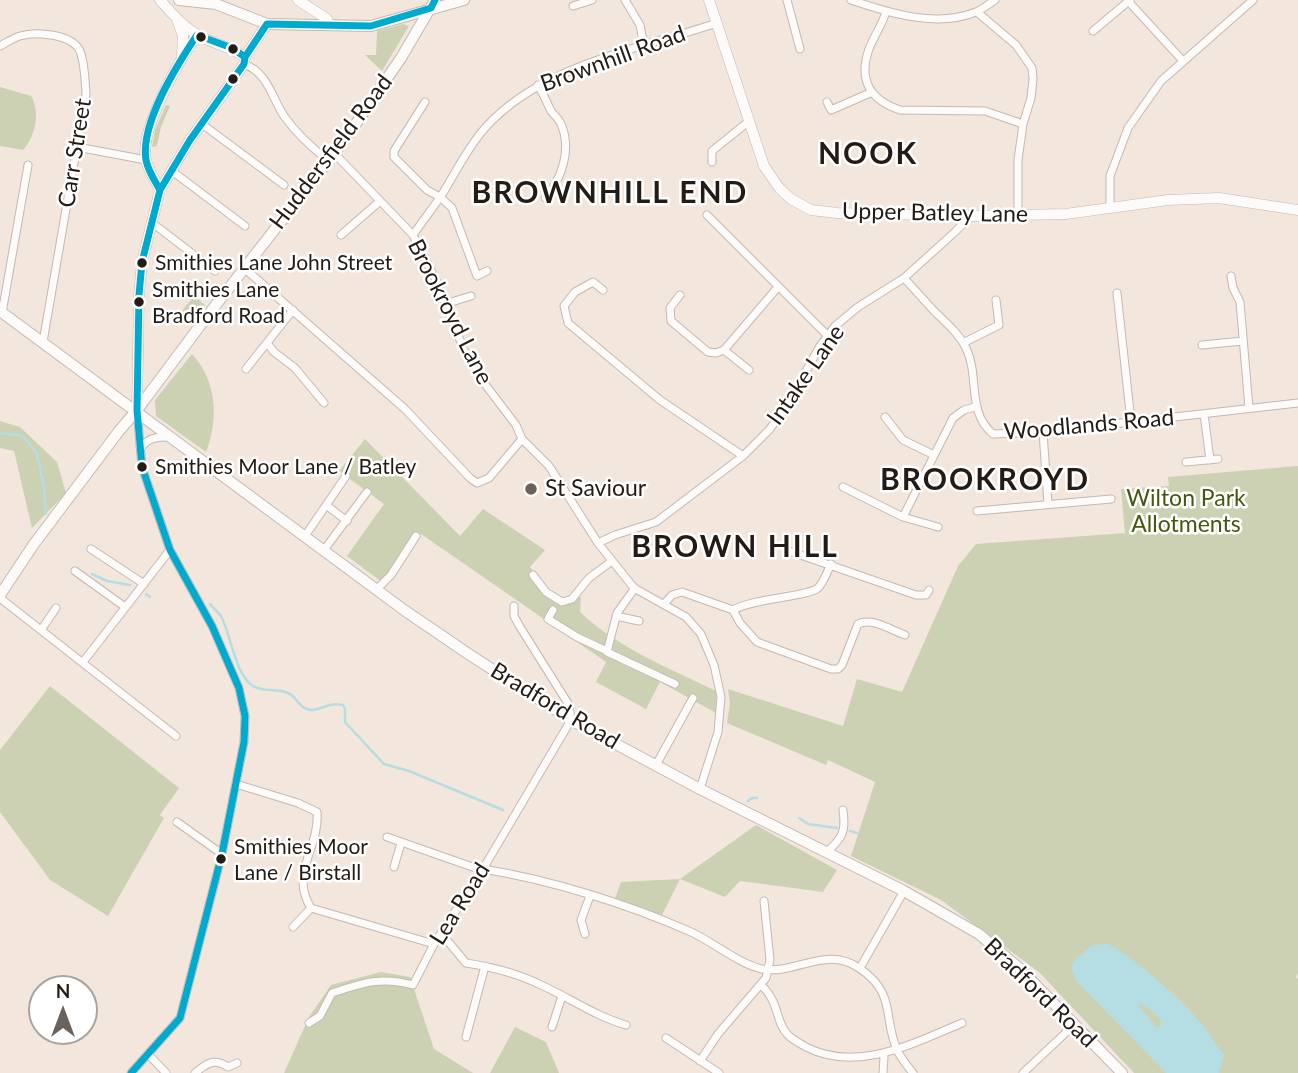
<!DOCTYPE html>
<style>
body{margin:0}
#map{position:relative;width:1298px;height:1073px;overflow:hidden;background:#f2e6dd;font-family:Lato,sans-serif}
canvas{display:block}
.north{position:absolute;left:28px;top:975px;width:70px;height:70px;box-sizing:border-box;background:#fff;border:2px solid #a7a4a1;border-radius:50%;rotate:0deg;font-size:19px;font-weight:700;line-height:28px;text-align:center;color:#231b15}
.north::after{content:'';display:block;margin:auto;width:24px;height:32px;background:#6b625b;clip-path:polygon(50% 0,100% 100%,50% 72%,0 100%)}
</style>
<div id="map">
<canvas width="1298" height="1073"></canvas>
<div class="north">N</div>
</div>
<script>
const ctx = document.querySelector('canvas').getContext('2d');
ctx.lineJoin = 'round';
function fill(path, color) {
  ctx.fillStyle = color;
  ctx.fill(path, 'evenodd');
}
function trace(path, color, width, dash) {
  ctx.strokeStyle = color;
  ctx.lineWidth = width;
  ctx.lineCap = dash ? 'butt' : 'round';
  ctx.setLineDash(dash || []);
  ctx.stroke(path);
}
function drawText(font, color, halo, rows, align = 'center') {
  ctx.font = font + ' Lato,sans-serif';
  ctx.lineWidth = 5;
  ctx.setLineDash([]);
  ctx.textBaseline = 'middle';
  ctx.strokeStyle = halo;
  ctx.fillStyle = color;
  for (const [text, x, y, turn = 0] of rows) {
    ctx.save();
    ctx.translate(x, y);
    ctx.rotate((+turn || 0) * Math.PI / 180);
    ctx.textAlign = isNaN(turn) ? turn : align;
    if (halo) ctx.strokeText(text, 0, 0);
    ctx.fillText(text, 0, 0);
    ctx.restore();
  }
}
const green = new Path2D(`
 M403 24 409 26 382 71 365 55H376L377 31Z
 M0 87 31 96C41 112 35 137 23 150L0 146Z
 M166 105 170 106 161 127 157 146 152 147 155 130Z
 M194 296 205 305 193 320 182 311Z
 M192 354C217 381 219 419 206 452L156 416 155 400Z
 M0 421 20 427 57 462 66 493 32 528 14 451 0 448Z
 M365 439 460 536 483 509 545 550 530 567 548 589 563 599 581 597 580 612C618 648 669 668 716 691V713L660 682 646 709 596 682 606 662 421 534 386 585 347 556 384 504 339 471Z
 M1298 466V973L1296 977 1298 979V1073H1134L1039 972 941 900 851 856 875 782 828 760 826 765 727 723 730 703 728 689 843 726 857 679 902 692 958 566 976 544 1125 533 1121 489 1169 486 1168 477Z
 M50 686 179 788 160 815 164 818 108 916 50 880 0 812V750Z
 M756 825 837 870 823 892 740 881 725 897 680 879 662 915 614 901 621 882 680 879Z
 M381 972 410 977 434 1049 473 1073H284L309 1017 331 985Z
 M515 1027 546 1042 559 1073H490Z`);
const water = new Path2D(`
 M1107 943C1142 965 1175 993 1202 1024 1210 1034 1215 1045 1224 1055L1219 1073H1166L1078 983 1072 971 1073 962 1091 946ZM1139 1003 1151 1010 1161 1020 1160 1027H1156L1139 1006Z`);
const stream = new Path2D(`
 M0 433 23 436 37 454 44 487 46 514
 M92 574 107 581 130 585
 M146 594 150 597
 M210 604C213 608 218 612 221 616 231 634 235 675 253 686 264 693 279 687 290 694 297 698 301 710 311 710 323 710 326 702 343 705L345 709V722L384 764 409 771 503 810
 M748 801 752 798H757
 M799 818 808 824 837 828
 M850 831 857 833`);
const street = new Path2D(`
 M625 0 640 25 644 46
 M787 0 800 49
 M851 0C889 13 936 28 976 12 983 9 989 4 995 0
 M1128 1 1183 61
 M573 6 592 0
 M886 12C882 25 874 36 869 49 858 80 870 100 900 110L985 111 1023 124
 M977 12 1016 45 1032 68 1033 79 1031 98 1023 124 1018 160V214
 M1093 31 1130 0
 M0 46C6 43 13 38 20 36 36 31 72 34 80 51 85 64 85 80 86 94L43 342
 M244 64C268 73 271 96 284 116 296 133 312 148 328 160
 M538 85C543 94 547 102 551 111 554 115 559 119 561 124 572 149 562 179 545 198
 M425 102 394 151V157L427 190 440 197 452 208 477 276 487 271
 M827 102 831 110 870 93
 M202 124 284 185
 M77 147 146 160
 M334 153 413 235 437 282 464 350 478 375 516 425 522 439 549 466 598 543 634 588 686 617 701 634 714 665 721 697 718 732 700 789
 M712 162V151L748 122
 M172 171 245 226
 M1110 208V176L1128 128 1161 81 1253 0
 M707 215 828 336
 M151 222 215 271
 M341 235 379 202
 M413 235C422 222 432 209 441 196 455 174 467 148 485 128 541 65 639 49 717 23
 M244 268 405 409 470 478 477 483 489 478 522 439
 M1231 276 1233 288 1240 302 1249 408
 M904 278C914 289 924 300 934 311 945 322 959 333 966 348 980 377 966 411 993 434L1043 432 1298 403
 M603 290 593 282 575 292 564 306 568 323 660 400 743 456
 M1117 293 1131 421
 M680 295 670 308 671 321 708 352 716 353 724 350 778 287
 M445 304 471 296
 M2 313 28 165
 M267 343 274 352 295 368 324 403
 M963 343 999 325 996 300
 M1202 345 1243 341
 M724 350 749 370
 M246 369 293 310
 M1204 414 1210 460
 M885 417 903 440 934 455
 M1043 432 1048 504
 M141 448C148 437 158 437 170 437
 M1186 462 1218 459
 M843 487 903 517 938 527
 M326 505 347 521
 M977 511 1111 499
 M903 517 953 418 964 410 975 407
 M305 536 346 476
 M598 543 615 535 656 522 743 456 769 430 784 410 820 346 835 326 858 307 904 278 956 231 970 216
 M91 549 144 584
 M324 550 367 492
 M789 551 916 595H926L929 590
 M75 571 125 607
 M533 575 546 592 562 602 572 599 589 578 612 561
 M635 588 617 613 607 652 675 684
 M377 589 391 575 416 536
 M0 598 176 736
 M664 604 672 595 682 592 733 610C754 598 807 597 818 588 824 582 827 572 831 564
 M553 610 548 619 577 637 607 651
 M733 610 740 623 757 642 831 669H838L842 665 858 624C872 617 891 630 905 635
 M616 616 639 621
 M41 630 56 608
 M83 662 170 550
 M656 765 693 698
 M236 784 298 803 317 812C320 848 289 873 311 908L434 944
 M177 822 222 854
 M387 837 481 870
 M827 852C843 837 846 832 843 810
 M394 867 401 843
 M483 869C551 880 628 904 691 932 713 942 739 964 762 969 796 975 826 945 859 968 898 994 882 1019 898 1052 902 1059 908 1067 913 1073
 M293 927 311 908
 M441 933 466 963C492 967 517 973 541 985 570 998 595 1016 626 1025
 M585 934 581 920 590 896
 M860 968 904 891
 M761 985C780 1002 775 1022 788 1035 793 1040 801 1044 806 1047 857 1073 912 1044 962 1023
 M309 1023 320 1016 332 993C362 983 381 976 413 985L434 944 483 869 571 720 569 705 520 627 514 616V606
 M552 1027 562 996
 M466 1037 485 966
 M666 1038 719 1073
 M149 1055 166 1073
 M700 1061 718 1034 766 978 770 960 764 901
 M131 1073 180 1018 222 854 244 742 245 716 239 688 212 626 170 550 142 467 137 411
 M195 1073C207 1063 214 1058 228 1067L237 1063
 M883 1073 884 1057
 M1023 1073 1075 1024`);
const secondary = new Path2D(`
 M160 0C171 12 183 27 198 35 213 44 230 46 245 57
 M298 0 327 19 329 25
 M709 0 764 166 780 189 791 199 811 210 837 213 970 216 1066 214 1168 200 1219 198 1298 210
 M177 19 183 36 182 55
 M160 190C156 181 148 170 146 160 139 130 180 59 197 35
 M137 410 139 295 142 262 160 190 190 140 233 80 244 64 245 57 267 24`);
const primary = new Path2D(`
 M179 0 216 4 267 24 371 26 464 0
 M0 311 404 610 470 655 571 720 700 789 904 891 979 934 1018 967 1122 1073
 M0 595 34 544 119 431 137 410 208 315 346 138 401 58 435 0`);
const bus1 = new Path2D(`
 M160 190C155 181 148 171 146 160 140 123 177 65 197 35L232 48 245 57
 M131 1073 180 1018 222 854 244 742 245 716 239 688 212 626 170 550 142 467 137 410 139 295 142 262 160 190 190 140 244 64 245 57 267 24 371 26 431 8 435 0`);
const markers = [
 [201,37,6,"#231b15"],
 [233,49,6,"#231b15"],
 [233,79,6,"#231b15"],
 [142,263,6,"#231b15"],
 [139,302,6,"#231b15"],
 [142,467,6,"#231b15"],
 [531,489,7,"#6b625b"],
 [221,859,6,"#231b15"]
];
const busNames = [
 ["Smithies Lane John Street",155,263],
 ["Smithies Lane",152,290],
 ["Bradford Road",152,316],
 ["Smithies Moor Lane / Batley",155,467],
 ["Smithies Moor",234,847],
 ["Lane / Birstall",234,873]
];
const streetNames = [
 ["Brownhill Road",613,59,-20],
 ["Huddersfield Road",331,152,-53],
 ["Carr Street",75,153,-81],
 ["Upper Batley Lane",935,213,1],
 ["Brookroyd Lane",450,312,63],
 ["Intake Lane",806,375,-55],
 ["Woodlands Road",1089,425,-5],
 ["Bradford Road",555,706,31],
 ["Lea Road",460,904,-58],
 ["Bradford Road",1040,993,44]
];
const poiNames = [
 ["St Saviour",545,489]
];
const parkNames = [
 ["Wilton Park",1186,499],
 ["Allotments",1186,525]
];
const districtNames = [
 ["NOOK",868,154],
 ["BROWNHILL END",610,193],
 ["BROOKROYD",985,480],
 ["BROWN HILL",735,547]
];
fill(green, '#cdd1b3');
fill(water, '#b4dee3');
trace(stream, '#b4dee3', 2.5);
trace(street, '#c3b9b3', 9);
trace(secondary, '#c3b9b3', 11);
trace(primary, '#c3b9b3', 12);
trace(street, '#fdfbfa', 7);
trace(secondary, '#fdfbfa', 10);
trace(primary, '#fdfbfa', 10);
trace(bus1, '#00a9ce', 7);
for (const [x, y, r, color] of markers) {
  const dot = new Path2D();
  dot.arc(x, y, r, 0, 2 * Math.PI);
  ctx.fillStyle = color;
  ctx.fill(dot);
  trace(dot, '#fff', 2.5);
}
drawText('21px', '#231b15', '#fff', busNames, 'left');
drawText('23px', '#231b15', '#fff', streetNames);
drawText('23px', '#231b15', '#fff', poiNames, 'left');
drawText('23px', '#455811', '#fff', parkNames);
ctx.letterSpacing = '2px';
drawText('bold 30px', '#231b15', '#fff', districtNames);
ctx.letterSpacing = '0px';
</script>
